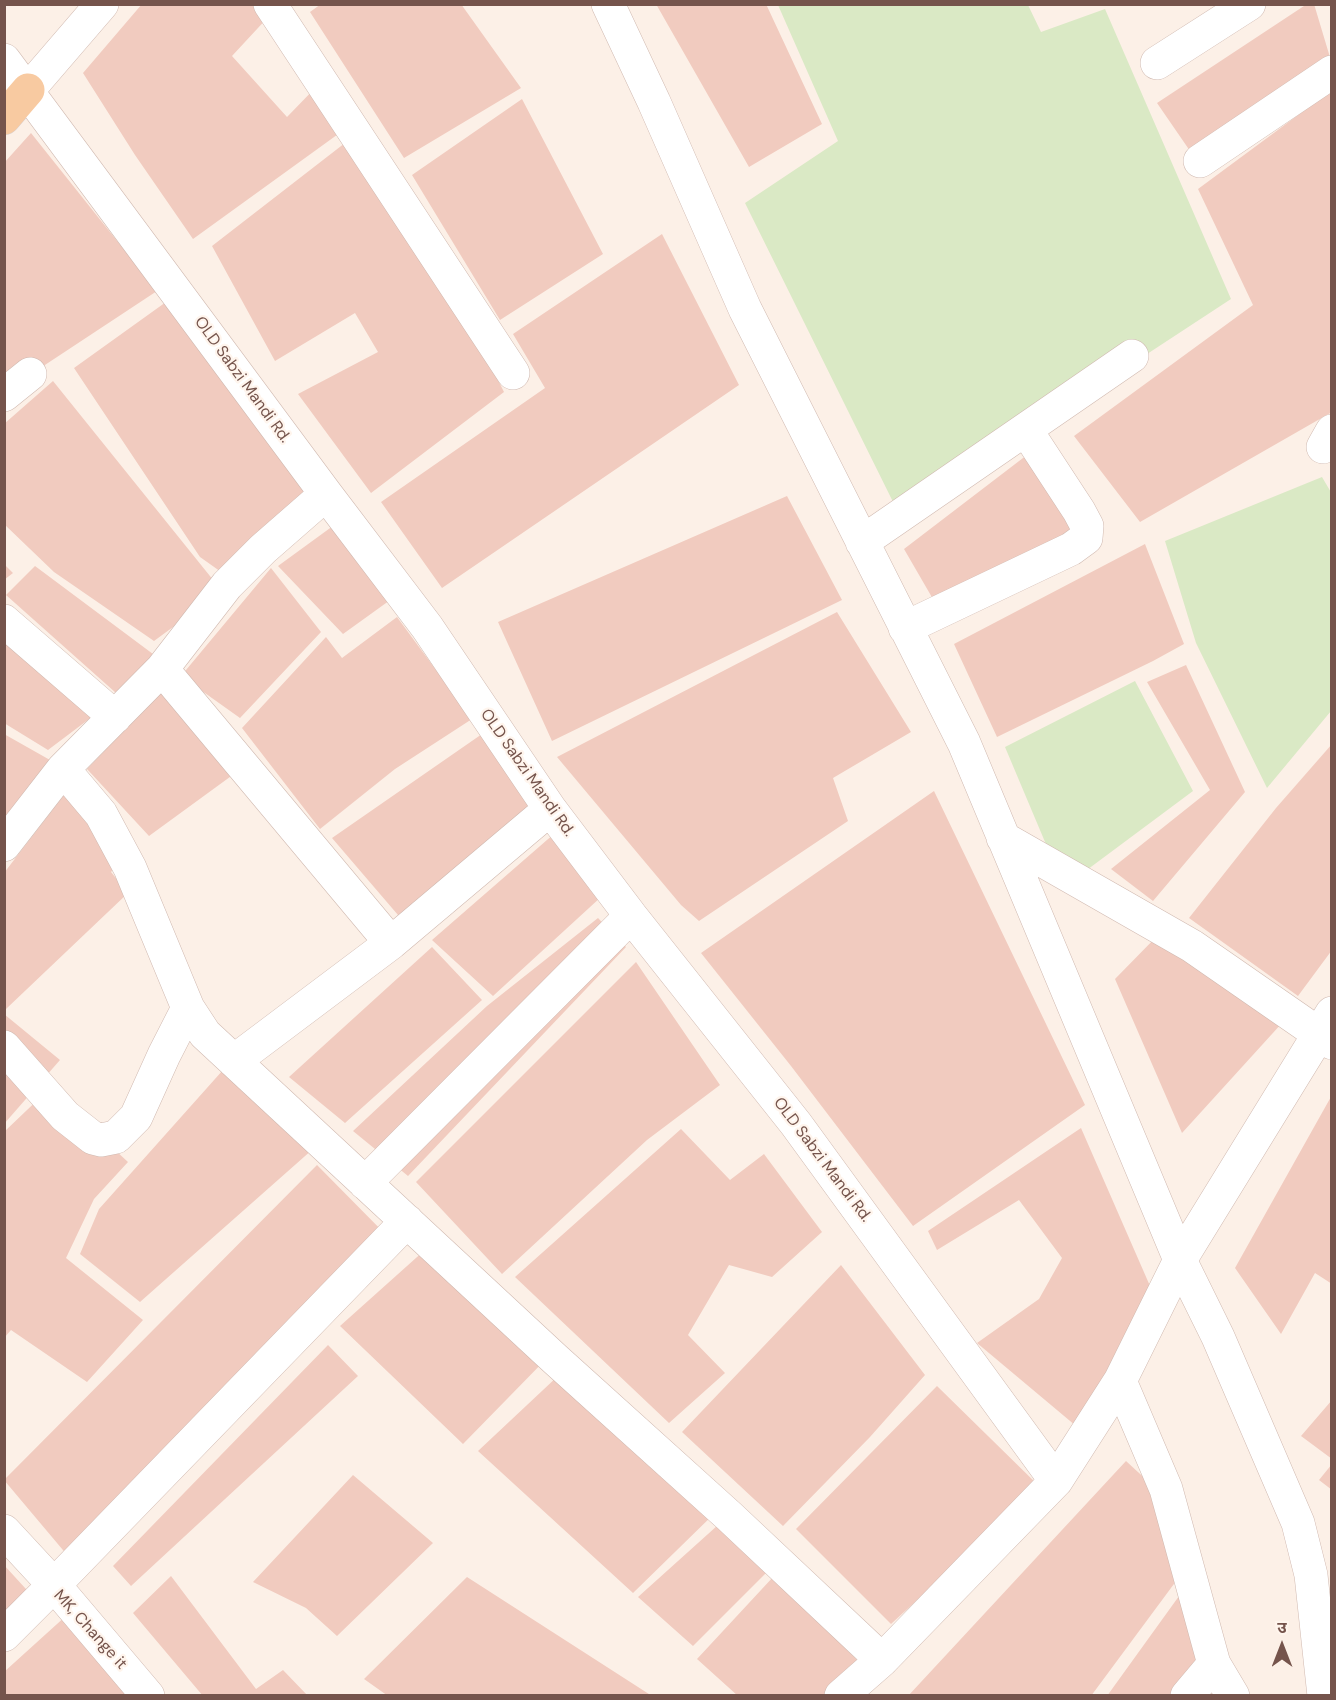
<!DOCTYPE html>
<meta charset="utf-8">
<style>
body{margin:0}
#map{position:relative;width:1336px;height:1700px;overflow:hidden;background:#fcf0e7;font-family:"DM Sans","Noto Sans Devanagari",sans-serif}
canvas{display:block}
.frame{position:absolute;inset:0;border:6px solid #75544c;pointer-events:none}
.north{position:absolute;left:1252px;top:1616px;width:60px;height:60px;-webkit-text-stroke:4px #fff5ed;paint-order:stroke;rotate:0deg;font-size:16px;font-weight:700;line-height:24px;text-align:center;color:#75544c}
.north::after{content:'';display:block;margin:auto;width:21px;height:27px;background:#75544c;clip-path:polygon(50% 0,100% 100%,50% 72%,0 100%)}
</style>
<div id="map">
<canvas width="1336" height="1700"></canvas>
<div class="frame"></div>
<div class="north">उ</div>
</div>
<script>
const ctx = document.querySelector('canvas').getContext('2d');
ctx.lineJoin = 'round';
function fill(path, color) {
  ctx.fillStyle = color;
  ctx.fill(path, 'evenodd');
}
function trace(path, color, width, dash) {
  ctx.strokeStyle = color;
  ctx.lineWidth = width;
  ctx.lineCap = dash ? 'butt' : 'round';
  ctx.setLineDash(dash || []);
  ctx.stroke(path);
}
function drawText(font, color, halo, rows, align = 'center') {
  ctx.font = font + ' "DM Sans",sans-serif';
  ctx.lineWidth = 4.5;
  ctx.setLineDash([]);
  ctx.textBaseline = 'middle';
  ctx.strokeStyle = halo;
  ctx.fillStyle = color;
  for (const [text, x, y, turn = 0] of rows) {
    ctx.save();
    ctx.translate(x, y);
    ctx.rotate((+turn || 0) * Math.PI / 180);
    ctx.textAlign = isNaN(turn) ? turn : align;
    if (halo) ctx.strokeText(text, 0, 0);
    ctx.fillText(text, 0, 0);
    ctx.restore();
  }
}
const green = new Path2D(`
 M778 5H1028L1041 32 1105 9 1231 299 900 516 745 203 838 141Z
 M1322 477 1332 494 1331 711 1267 788 1196 643 1165 541Z
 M1135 681 1193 791 1064 887 1005 747Z`);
const building = new Path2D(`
 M142 4H260L270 15 232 56 287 117 319 84 341 132 193 239 135 155 83 73Z
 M321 4H461L521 88 404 158 310 12Z
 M656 4H766L822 124 749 167Z
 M1307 4H1314L1332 64 1199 164 1157 103Z
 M1332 90V412L1140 522 1074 436 1253 305 1198 189Z
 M522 99 603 254 500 320 412 175Z
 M31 133 157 291 4 392V163Z
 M354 136 468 320 504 392 371 493 298 394 378 352 355 313 275 361 212 246Z
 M662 234 739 385 442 588 381 502 545 388 513 334Z
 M166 302 316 508 231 579 200 557 74 368Z
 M53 381 222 591 154 641 54 572 4 524V424Z
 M1040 445 1090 530 948 625 904 549Z
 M787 496 842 600 552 741 498 622Z
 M337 523 393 598 343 634 278 566Z
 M1145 544 1184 644 1153 661 997 737 954 644Z
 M4 564 13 573 4 580Z
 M35 566 161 660 125 701 6 595Z
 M271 568 321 632 240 718 181 676Z
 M4 603 109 704 48 750 4 723Z
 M837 612 911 732 833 778 848 821 699 921 681 905 557 757Z
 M397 617 472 719 395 769 320 829 242 728 326 637 342 658Z
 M1186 665 1245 792 1153 901 1111 869 1210 790 1147 682Z
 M161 692 234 774 149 836 87 769Z
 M4 734 50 760 4 825Z
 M482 734 537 809 404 922 332 838Z
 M1332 744V950L1298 996 1189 918 1276 808Z
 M77 778 133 846 111 872 128 893 6 1009 4 1008V873Z
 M934 791 1085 1105 913 1226 791 1066 701 953Z
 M555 833 601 897 493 996 432 940Z
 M598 918 626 947 408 1176 353 1131 487 1006Z
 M1161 932 1282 1023 1182 1133 1115 979Z
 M432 947 482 1000 345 1123 289 1077Z
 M636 962 720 1085 647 1140 502 1274 416 1182Z
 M4 1014 60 1060 4 1124Z
 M223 1070 313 1149 140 1302 80 1254 99 1209Z
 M49 1089 128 1162 94 1199 66 1258 143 1320 87 1382 11 1330 4 1338V1132Z
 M1332 1095V1284L1315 1273 1281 1334 1235 1268Z
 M1081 1128 1150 1286 1082 1431 977 1343 1039 1299 1062 1258 1019 1200 937 1250 928 1231Z
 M681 1129 730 1180 764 1154 822 1232 772 1277 729 1265 688 1335 725 1373 669 1423 515 1277Z
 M317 1165 399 1248 73 1562 4 1480Z
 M426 1249 551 1354 463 1444 340 1326Z
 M841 1265 925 1375 870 1437 783 1526 682 1432Z
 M328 1345 358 1376 131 1586 113 1566Z
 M559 1375 719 1509 633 1593 478 1451Z
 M937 1386 1040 1487 891 1624 796 1529Z
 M1332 1400V1459L1301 1436Z
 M1126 1461 1177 1508 1188 1565 1091 1696H908Z
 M1332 1464V1490L1319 1480Z
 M353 1475 433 1543 337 1636 306 1608 253 1582Z
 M718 1525 770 1569 693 1646 638 1597Z
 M4 1565 36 1600 4 1623Z
 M171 1576 256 1689 283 1670 308 1696H203L133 1613Z
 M774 1576 862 1665 830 1696H738L697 1659Z
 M467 1577 652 1696H388L364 1679Z
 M1187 1585 1205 1696H1107Z
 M78 1605 157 1696H4V1672Z`);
const minor = new Path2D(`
 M270 4 513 373
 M608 4 654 102 745 309 964 743 1180 1260 1218 1337 1298 1523 1311 1575 1324 1696
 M4 60 326 494 427 627 550 809 631 916 796 1124 1056 1481
 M1157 63 1249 4
 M28 90 102 4
 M1200 161 1332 72
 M4 395 30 374
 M1323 447 1332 431
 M862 542 1132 356
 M4 621 115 717
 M905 628 1071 549 1086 538 1087 526 1079 511 1026 430
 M162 669 227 585 263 549 326 494
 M63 769 101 814 130 868 188 1008 205 1034 555 1359 729 1516 882 1660
 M1003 838 1192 946 1332 1043
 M4 845 63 769 162 669 391 943 550 809
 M4 1047 65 1116 93 1138 101 1140 116 1137 136 1117 164 1055 188 1008
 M234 1061 391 943
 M365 1183 631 916
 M1120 1381 1166 1489 1214 1664 1233 1696
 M4 1531 54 1585 407 1221
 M4 1635 54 1585 148 1696
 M841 1696 882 1660 1056 1481 1120 1381 1180 1260 1332 1013
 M1187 1696 1214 1664`);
const major = new Path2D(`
 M4 118 28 90`);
const streetNames = [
 ["OLD Sabzi Mandi Rd.",242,380,54],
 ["OLD Sabzi Mandi Rd.",527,773,55],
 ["OLD Sabzi Mandi Rd.",822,1160,53],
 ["MK, Change it",90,1630,48]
];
fill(green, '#dae9c5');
fill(building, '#f1cbbf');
trace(minor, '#d0b9b0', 34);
trace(major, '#d8cfcd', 34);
trace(minor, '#fff', 33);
trace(major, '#f8caa1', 33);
drawText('16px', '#75544c', '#fff5ed', streetNames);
</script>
